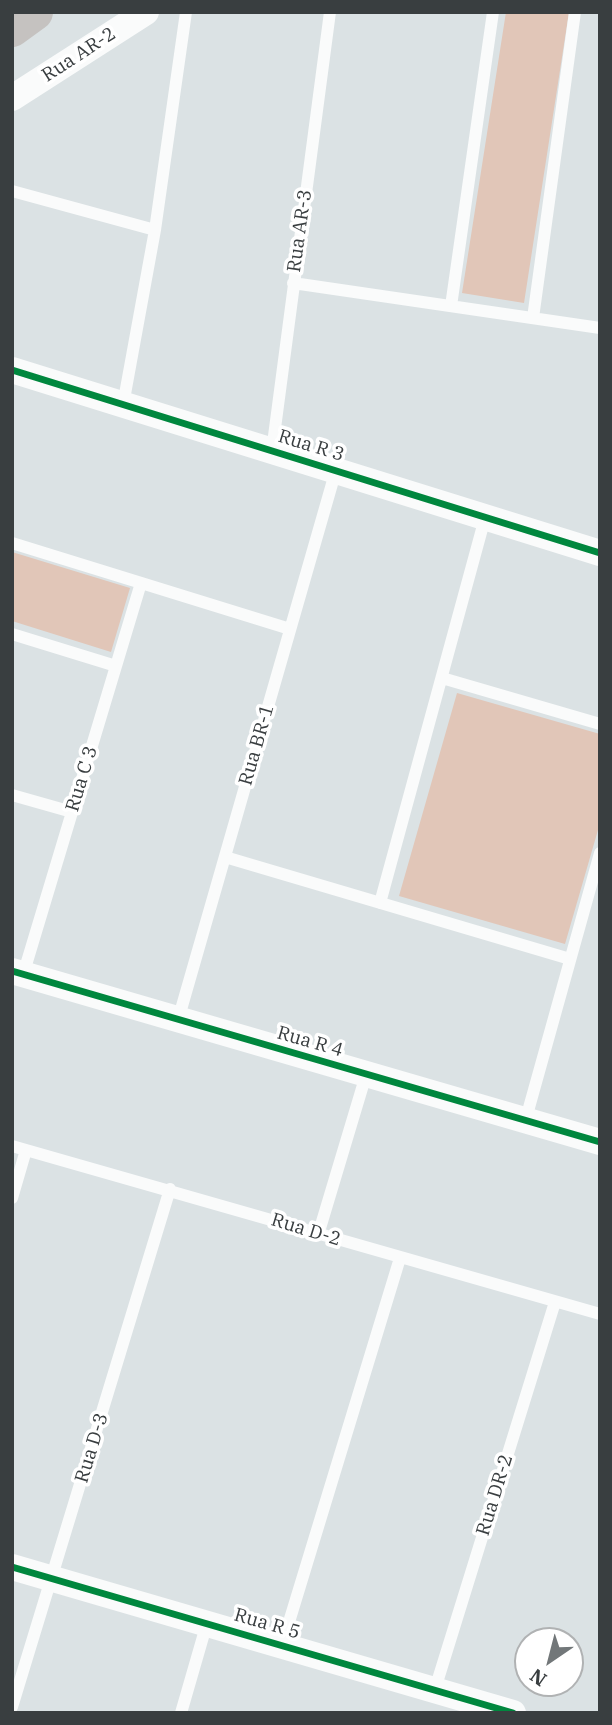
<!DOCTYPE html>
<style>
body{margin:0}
#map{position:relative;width:612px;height:1725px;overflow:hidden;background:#dbe2e4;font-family:"IBM Plex Serif",serif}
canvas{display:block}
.frame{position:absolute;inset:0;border:14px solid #393e40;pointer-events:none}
.north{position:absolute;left:514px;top:1627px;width:70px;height:70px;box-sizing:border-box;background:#fff;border:2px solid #b0b2b3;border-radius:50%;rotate:215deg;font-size:19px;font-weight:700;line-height:28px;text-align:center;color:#393e40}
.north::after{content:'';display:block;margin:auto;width:24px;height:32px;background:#727779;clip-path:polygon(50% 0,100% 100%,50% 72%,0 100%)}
</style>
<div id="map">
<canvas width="612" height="1725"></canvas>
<div class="frame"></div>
<div class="north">N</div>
</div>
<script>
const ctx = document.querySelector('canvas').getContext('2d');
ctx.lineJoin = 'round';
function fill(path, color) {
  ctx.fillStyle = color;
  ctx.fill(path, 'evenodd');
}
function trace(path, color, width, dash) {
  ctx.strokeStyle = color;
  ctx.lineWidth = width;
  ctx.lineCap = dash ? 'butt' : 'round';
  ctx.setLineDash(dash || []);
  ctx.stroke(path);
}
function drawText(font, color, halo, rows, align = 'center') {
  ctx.font = font + ' "IBM Plex Serif",serif';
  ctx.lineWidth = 7;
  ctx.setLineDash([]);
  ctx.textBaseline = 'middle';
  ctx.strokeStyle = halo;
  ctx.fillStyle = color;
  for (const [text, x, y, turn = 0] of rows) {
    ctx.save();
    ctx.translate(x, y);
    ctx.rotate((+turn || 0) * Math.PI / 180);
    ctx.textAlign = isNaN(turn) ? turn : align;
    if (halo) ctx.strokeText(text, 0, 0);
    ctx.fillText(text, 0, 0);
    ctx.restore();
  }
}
const green = new Path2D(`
 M506 12H569L524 303 462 293Z
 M12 552 130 588 111 652 12 621Z
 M457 693 600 734V823L565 944 399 896Z`);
const lane = new Path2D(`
 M12 191 155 230
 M293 283 600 328
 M451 306 493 12
 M533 318 575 12
 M123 405 155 230 186 12
 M272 451 330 12
 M12 543 290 629
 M12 634 116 666
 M442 678 600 724
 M12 795 72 812
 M225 857 570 959
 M380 903 485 518
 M23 975 141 583
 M178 1020 336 470
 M525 1122 600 853
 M12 1146 600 1314
 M12 1198 26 1150
 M318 1235 366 1075
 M282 1645 400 1258
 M435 1689 555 1302
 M12 1707 170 1189
 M181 1713 207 1623`);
const street = new Path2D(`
 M12 98 146 12
 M12 370 600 553
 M12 971 600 1142
 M12 1567 513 1713`);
const highway = new Path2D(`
 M12 28 34 12`);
const cycleway = new Path2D(`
 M12 370 600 553
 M12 971 600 1142
 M12 1567 513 1713`);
const streetNames = [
 ["Rua AR-2",79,55,-33],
 ["Rua AR-3",300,231,-82],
 ["Rua R 3",311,446,17],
 ["Rua BR-1",257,745,-74],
 ["Rua C 3",82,779,-73],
 ["Rua R 4",310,1042,16],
 ["Rua D-2",306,1230,17],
 ["Rua D-3",92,1448,-73],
 ["Rua DR-2",495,1495,-73],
 ["Rua R 5",267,1624,16]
];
fill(green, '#e1c6b8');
trace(lane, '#fafbfb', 12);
trace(street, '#fafbfb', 26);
trace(highway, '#c5c2c0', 38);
trace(cycleway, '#00873e', 7);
drawText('19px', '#393e40', '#fff', streetNames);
</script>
